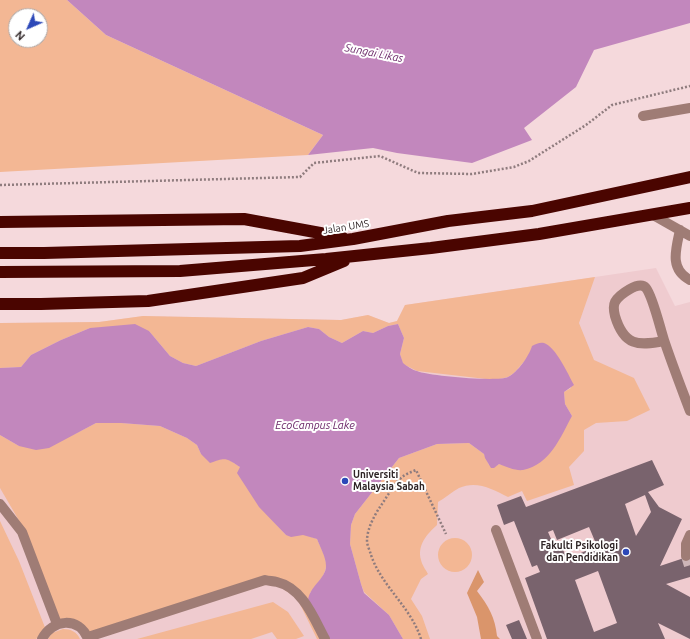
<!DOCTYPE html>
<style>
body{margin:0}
#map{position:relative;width:690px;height:639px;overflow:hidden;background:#f5d9dc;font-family:Ubuntu,sans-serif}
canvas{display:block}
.north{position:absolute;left:8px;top:8px;width:40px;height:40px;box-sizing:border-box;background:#fff;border:1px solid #aca8a8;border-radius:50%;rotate:225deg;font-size:11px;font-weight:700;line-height:16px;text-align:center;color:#2f2526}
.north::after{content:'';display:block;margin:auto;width:14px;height:18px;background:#2c48b8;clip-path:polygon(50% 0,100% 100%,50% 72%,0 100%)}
</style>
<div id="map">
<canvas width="690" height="639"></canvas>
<div class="north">N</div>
</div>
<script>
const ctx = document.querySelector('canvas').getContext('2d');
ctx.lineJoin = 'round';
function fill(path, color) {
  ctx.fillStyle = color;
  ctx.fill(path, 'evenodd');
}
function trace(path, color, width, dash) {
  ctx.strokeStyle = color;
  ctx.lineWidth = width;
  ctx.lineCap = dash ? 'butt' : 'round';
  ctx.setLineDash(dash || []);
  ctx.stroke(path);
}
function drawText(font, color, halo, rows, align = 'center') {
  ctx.font = font + ' Ubuntu,sans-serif';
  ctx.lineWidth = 4;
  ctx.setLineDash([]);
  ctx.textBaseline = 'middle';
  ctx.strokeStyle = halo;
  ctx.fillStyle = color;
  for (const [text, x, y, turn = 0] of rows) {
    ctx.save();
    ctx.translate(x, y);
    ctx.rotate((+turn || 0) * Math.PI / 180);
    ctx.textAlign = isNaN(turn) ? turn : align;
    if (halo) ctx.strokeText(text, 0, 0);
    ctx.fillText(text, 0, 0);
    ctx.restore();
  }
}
const built = new Path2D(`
 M656 268 675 306 690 302V639H0V323L99 322 143 316 341 320 368 315 389 323 397 321 405 305Z`);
const green = new Path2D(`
 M0 0H67L106 35 323 135 308 155 0 172ZM16 16H40V40H16Z
 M595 277 579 323 594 360 634 378 650 410 627 421 596 423 584 430V451L569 467 574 485 527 501 522 491 508 497C493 489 476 480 459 488 452 492 445 498 438 502L437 525C427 534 417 545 421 560 422 565 426 570 428 574L421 579 411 599 422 616 430 639H403L389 615 364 592 361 584 350 544 351 525 355 514 399 458 437 444 469 443 484 454 489 465 496 466 499 464 522 470 572 416 565 404 564 392 571 388C565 368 561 359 546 344L529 356 514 373 508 377 495 380 417 371 403 364 400 354 404 338 398 324 388 326 373 333 363 331 342 343 329 337 319 329 308 327 261 341 196 366 183 363 170 356 149 331 90 328 61 340 31 355 21 367 0 368V323L99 322 143 316 341 320 368 315 389 323 397 321 405 305Z
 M96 423H121L160 426 187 438 197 445 201 454 220 459H228L240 467 273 521 286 535 303 534 317 539C320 547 327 557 326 566 326 575 315 586 310 593L324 639H317L297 598 271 581 92 637 60 623 28 536 0 488V435L19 446 75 434Z
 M0 521 19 561 46 630 36 639H0Z
 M438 555a17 17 0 1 1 34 0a17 17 0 1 1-34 0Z
 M273 602 288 612 304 636 296 639H277L272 632 251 639H137Z
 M63 629C71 629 77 632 80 639H48L52 633Z`);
const forest = new Path2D(`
 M478 570 484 582 477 591C489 607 495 617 497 636L500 639H481L477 617 467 593Z`);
const water = new Path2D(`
 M67 0H690V23L594 50 576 87 524 128 532 140 472 163 397 153 373 148 308 155 323 135 106 35Z
 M135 324 149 331 170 356 183 363 196 366 261 341 308 327 319 329 329 337 342 343 363 331 373 333 388 326 398 324 404 338 400 354 403 363C407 366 412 370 417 371 428 376 498 382 508 377 518 372 529 356 532 346 536 344 540 342 544 343 556 347 568 374 574 385L564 392 565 404 572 416C561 436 550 465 523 470 516 471 506 467 499 464L494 468H491L485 458 484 454 469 443 437 444 399 458 355 514 351 525 350 544 361 584 364 593 389 615 403 639H324C321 631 308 609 308 602 308 587 326 579 326 566 326 557 320 547 317 539L303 535 291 537 286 535 259 507 237 473 240 467C226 458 226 457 210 463L201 454 197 445 187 438 160 426 121 423H96L49 448 36 450 19 446 0 435V368L21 367 31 355 61 340 90 328Z`);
const building = new Path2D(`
 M652 460 664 485 648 492 659 507 682 519 660 566 690 556V577L666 584 690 597V639L658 623 665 639H547L525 578 540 572 537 565 532 567 514 521 504 525 497 505 521 496 526 507ZM645 495 651 512 636 536 625 504ZM589 527 597 546 567 559 561 545 555 548 548 532 553 530 557 540ZM598 571 617 623 594 632 575 580Z
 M519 620 527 639H512L506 625Z`);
const minorTunnel = new Path2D(`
 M686 556 690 569`);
const path = new Path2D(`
 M0 185 300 177 314 163 380 156 418 173 472 174 514 167 529 161 586 125 612 105 690 86
 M421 639C411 607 382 587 371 555 370 551 367 545 367 541 367 529 374 516 380 507 387 497 393 485 402 477 406 474 411 472 416 470L446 534`);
const minor = new Path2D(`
 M643 116 690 108
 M653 215 690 236
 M680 230C676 249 669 269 690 280
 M664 341C638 346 624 346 615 316 614 312 613 306 615 302 619 295 639 280 646 288 653 297 660 328 664 340 672 364 681 387 690 411
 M0 504 22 532 57 624
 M496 530 537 639
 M686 556V544L690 535
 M88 637 265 580C269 581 273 581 277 582 303 588 314 619 325 639
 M42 639C52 619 79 616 88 639`);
const highway = new Path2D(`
 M0 222 244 219 342 237
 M0 253H44L300 246 353 239 448 221 532 211 690 177
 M0 272 180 271 326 259 431 248 539 234 690 208
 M0 304H41L148 301 303 278 344 261`);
const markers = [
 [345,481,4,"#2c48b8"],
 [626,552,4,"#2c48b8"]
];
const streetNames = [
 ["Jalan UMS",346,227,-9]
];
const poiNames = [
 ["Universiti",353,475],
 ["Malaysia Sabah",353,487],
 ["Fakulti Psikologi",618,546,"right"],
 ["dan Pendidikan",618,558,"right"]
];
const waterNames = [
 ["Sungai Likas",374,53,11],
 ["EcoCampus Lake",315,425]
];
fill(built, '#efcbcf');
fill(green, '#f3b794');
fill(forest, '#da956b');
fill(water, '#c287bd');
fill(building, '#79636d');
trace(minorTunnel, '#cdb5b8', 10, [10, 5]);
trace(path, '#8f7c7e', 2.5, [2, 2]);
trace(minor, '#9f7c75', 10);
trace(highway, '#4a0500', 12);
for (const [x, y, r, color] of markers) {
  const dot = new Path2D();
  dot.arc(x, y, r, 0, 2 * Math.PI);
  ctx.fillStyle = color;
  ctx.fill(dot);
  trace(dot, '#fff', 1.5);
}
drawText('10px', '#2f2526', '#fff', streetNames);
drawText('bold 10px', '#2f2526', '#fff', poiNames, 'left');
drawText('italic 11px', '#651f62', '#fff', waterNames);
</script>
